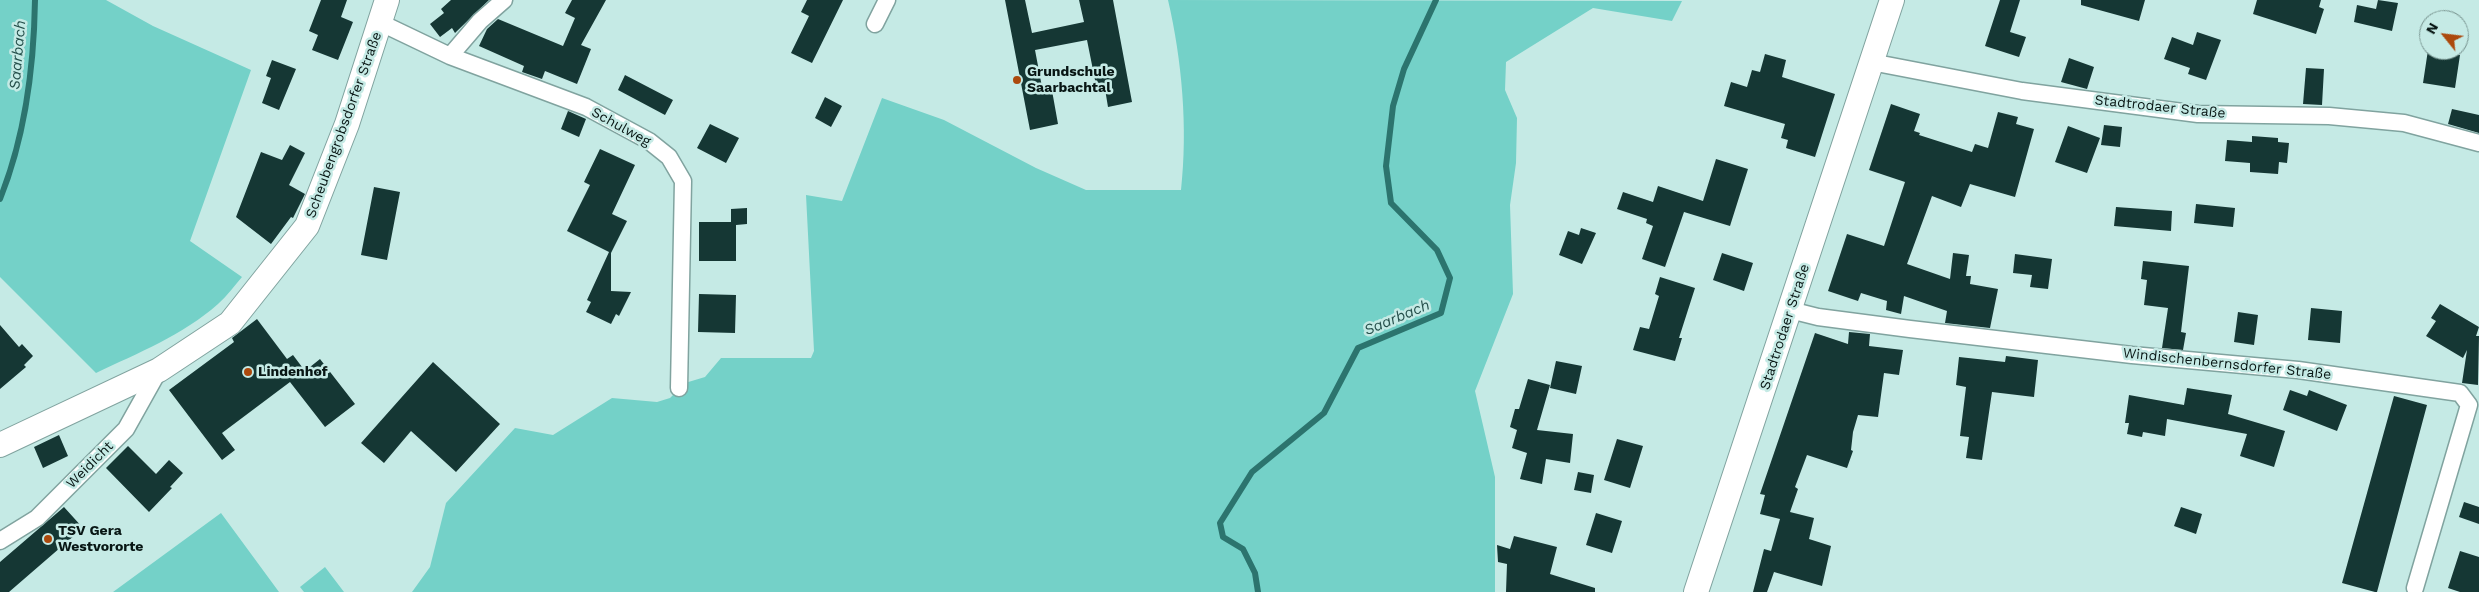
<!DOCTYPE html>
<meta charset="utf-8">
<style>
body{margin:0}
#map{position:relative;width:2479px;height:592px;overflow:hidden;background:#c5eae5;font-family:"Work Sans",sans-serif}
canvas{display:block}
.north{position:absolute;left:2419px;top:10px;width:50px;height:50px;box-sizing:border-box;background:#c5eae5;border:1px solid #799591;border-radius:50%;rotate:299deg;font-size:14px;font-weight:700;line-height:20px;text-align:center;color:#081614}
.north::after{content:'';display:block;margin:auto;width:18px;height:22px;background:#ac490d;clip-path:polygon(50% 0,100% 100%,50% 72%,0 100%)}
</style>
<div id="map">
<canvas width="2479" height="592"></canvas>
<div class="north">N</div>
</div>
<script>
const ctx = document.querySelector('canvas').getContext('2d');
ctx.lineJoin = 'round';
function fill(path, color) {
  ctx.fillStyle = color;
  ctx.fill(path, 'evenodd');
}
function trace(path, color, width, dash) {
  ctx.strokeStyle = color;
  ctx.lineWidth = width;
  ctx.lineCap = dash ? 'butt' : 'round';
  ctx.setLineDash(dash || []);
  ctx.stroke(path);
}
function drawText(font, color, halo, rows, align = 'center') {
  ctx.font = font + ' "Work Sans",sans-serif';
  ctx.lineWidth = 5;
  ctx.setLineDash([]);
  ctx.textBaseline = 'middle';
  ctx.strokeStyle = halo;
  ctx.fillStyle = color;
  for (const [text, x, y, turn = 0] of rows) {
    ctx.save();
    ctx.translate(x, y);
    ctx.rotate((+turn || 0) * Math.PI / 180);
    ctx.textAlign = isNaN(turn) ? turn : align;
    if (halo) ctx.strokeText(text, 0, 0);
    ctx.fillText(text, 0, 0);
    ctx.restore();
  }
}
const green = new Path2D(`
 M0 0H106L153 26 251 70 190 241 242 277C234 286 227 296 218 304 183 335 138 353 96 373L0 277Z
 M1168 0 1682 1 1672 21 1593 8 1506 62 1505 90 1517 118 1516 163 1510 205 1513 294 1475 391 1495 477V592H412L430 567 446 503 515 428 553 435 612 398 657 402 670 398 685 383 705 377 721 358H811L814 351 806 195 842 201 882 98 944 120 1036 168 1086 190H1181C1188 128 1182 60 1168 0Z
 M221 513 279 592H113Z
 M325 567 344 592H304L300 587Z`);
const stream = new Path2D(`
 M0 199C25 137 34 66 35 0
 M1258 592 1255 573 1243 549 1223 537 1220 523 1252 472 1324 413 1358 348 1441 313 1450 278 1437 250 1391 203 1386 166 1393 106 1404 69 1436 0`);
const building = new Path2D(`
 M321 0H347L341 17 353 22 338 60 312 50 318 35 309 31Z
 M451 0H489L455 33 452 28 440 37 430 24 444 13 441 9Z
 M572 0H606L581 45 591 49 577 84 545 71 542 79 522 72 524 66 479 46 487 29 498 19 563 46 575 18 565 13Z
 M807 0H843L812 63 791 53 809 16 801 12Z
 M1005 0H1025L1032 33 1084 22 1079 0H1113L1132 102 1108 107 1105 89 1097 90 1087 40 1035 50 1042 87 1051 85 1058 124 1030 130Z
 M2000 0H2020L2010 32 2026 37 2019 57 1985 46Z
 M2081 0H2145L2139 21 2081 5Z
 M2257 0H2321L2319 7 2324 9 2316 34 2253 14Z
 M2378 0 2398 3 2392 31 2354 22 2357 5 2376 9Z
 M2197 32 2221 40 2206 80 2188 74 2190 68 2164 59 2172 37 2193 45Z
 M2428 50H2443V52L2460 55 2455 88 2423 83Z
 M1765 54 1786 60 1782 77 1835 94 1815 157 1786 148 1788 140 1781 138 1785 124 1724 106 1731 82 1747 87 1752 70 1760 72Z
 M2069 58 2094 67 2087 89 2061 82Z
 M272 60 296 69 279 110 262 103 271 78 266 76Z
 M2306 68 2324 69 2322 105 2303 104Z
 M625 75 673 100 665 115 618 90Z
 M825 97 842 106 831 127 815 118Z
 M1891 104 1920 114 1914 131 1920 133 1919 135 1972 152 1975 144 1988 148 1998 112 2018 117 2016 124 2034 129 2015 197 1970 184 1961 207 1932 196 1907 264 1950 279 1953 253 1969 255 1966 276H1971L1970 284 1998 289 1990 328 1945 323 1947 311 1904 296 1901 314 1886 310 1887 301 1861 293 1858 301 1828 291 1847 234 1884 246 1905 182 1869 170Z
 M2452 109 2479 115V133L2448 124Z
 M568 111 586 119 579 137 561 129Z
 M710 124 739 138 726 163 697 148Z
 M2104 125 2122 127 2120 147 2101 145Z
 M2068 126 2100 138 2087 173 2055 162Z
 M2252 136 2278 138V142L2289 143 2287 163 2279 162 2278 174 2250 172V163L2225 161 2227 140 2252 142Z
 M290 145 305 153 289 185 305 194 293 218 291 217 271 244 236 217 261 152 282 160Z
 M600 149 635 165 612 214 627 221 611 253V291L631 292 619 316 616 314 611 324 586 312 591 302 587 300 609 252 567 231 590 185 584 182Z
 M1716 159 1748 169 1730 226 1684 212 1665 267 1642 259 1653 226 1646 223 1647 219 1617 209 1623 192 1653 202 1658 186 1703 201Z
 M374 187 400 192 387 260 361 255Z
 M2196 204 2235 208 2233 227 2194 223Z
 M2116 207 2172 211 2171 231 2114 226Z
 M747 208V224L736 225V261H699V222H731V209Z
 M1581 228 1596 233 1582 264 1559 255 1568 231 1579 235Z
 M1722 253 1753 263 1744 291 1713 280Z
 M2015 254 2052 259 2048 289 2030 287 2032 275 2013 273Z
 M2143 261 2189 266 2181 332 2186 333 2183 350 2162 348 2168 308 2144 305 2147 280 2141 279Z
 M1660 277 1695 288 1679 338H1682L1675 361 1633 350 1640 327 1649 329 1659 296 1655 294Z
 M699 294 736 295 735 333 698 332Z
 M2440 304 2479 327 2476 336H2479L2478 385 2462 383 2467 350 2463 358 2426 336 2436 321 2431 318Z
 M2311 308 2342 311 2340 343 2308 340Z
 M2238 312 2258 315 2254 345 2234 342Z
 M257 319 287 359 293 355 305 371 320 359 355 404 325 427 290 382 222 433 235 450 222 460 169 390 234 342 232 338Z
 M0 325 19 347 22 344 33 356 24 365 26 367 0 389Z
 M1849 332 1870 334 1869 346 1903 350 1899 375 1884 373 1878 417 1858 415 1853 432 1851 450 1853 451 1847 468 1807 455 1795 487 1798 489 1790 512 1814 518 1809 539 1831 546 1822 586 1774 572 1767 592H1753L1764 549 1771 551 1780 519 1760 514 1765 495 1760 494 1815 333 1848 344Z
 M2006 356 2038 360 2034 397 1992 392 1982 460 1966 458 1969 437 1960 436 1966 387 1956 385 1959 357 2005 362Z
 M1556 361 1582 366 1576 394 1550 388Z
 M433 362 500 424 456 472 411 431 384 463 361 443Z
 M1528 379 1550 385 1537 430 1573 434 1570 463 1546 459 1542 484 1520 479 1527 453 1512 448 1517 430 1510 427 1515 409H1519Z
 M2187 388 2232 395 2228 414 2285 431 2274 467 2240 456 2247 434 2167 419 2165 436 2143 432 2142 437 2127 434 2129 423H2125L2129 395 2184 405Z
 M2290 390 2307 396 2309 390 2347 405 2337 431 2283 410Z
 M2394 396 2427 405 2377 592H2375L2342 583Z
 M59 435 68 456 43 468 34 447Z
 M1617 439 1643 446 1630 488 1604 480Z
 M128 446 156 474 169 460 183 473 170 487 172 488 149 512 106 468Z
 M1578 472 1594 475 1591 493 1574 490Z
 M2464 502 2479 507V524L2459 517Z
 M64 507 83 528 9 592H0V562Z
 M2181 507 2202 514 2196 534 2174 526Z
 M1596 513 1622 521 1612 553 1586 545Z
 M1514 536 1557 547 1550 574 1595 588V592H1506L1507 564 1498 562 1497 545 1510 549Z
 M2460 551 2479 557V592H2460L2448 588Z`);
const street = new Path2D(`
 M381 23 450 56 586 107 649 141 669 157 683 181 679 388
 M875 24 887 0
 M450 56 480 21 504 0
 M1871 62 2022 91 2198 114 2329 116 2404 123 2479 143
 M1790 310 1818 317 1910 329 2132 355 2298 370 2460 393 2469 405 2415 588
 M0 541 37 518 126 429 159 370`);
const secondary = new Path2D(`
 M0 445 159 370 230 323 307 226 347 124 387 0
 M1696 592 1892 0`);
const markers = [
 [1017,80,5,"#ac490d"],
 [248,372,5,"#ac490d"],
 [48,539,5,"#ac490d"]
];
const poiNames = [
 ["Grundschule",1027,72],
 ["Saarbachtal",1027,88],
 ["Lindenhof",258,372],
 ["TSV Gera",58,531],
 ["Westvororte",58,547]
];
const streetNames = [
 ["Stadtrodaer Straße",2160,107,6],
 ["Scheubengrobsdorfer Straße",344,125,-70],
 ["Schulweg",621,127,29],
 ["Stadtrodaer Straße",1785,327,-72],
 ["Windischenbernsdorfer Straße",2227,364,6],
 ["Weidicht",90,465,-45]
];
const waterNames = [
 ["Saarbach",18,55,-85],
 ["Saarbach",1397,318,-23]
];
fill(green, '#74d1c8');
trace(stream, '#2c746e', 6);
fill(building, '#153734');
trace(street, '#80a39f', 19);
trace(secondary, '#80a39f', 26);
trace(street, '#fff', 16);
trace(secondary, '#fff', 24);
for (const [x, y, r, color] of markers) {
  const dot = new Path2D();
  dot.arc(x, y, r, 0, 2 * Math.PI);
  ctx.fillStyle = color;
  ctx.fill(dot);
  trace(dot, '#c5eae5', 2);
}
drawText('bold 14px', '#081614', '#c5eae5', poiNames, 'left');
drawText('14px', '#081614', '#c5eae5', streetNames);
drawText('italic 15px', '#254f4b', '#c5eae5', waterNames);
</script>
